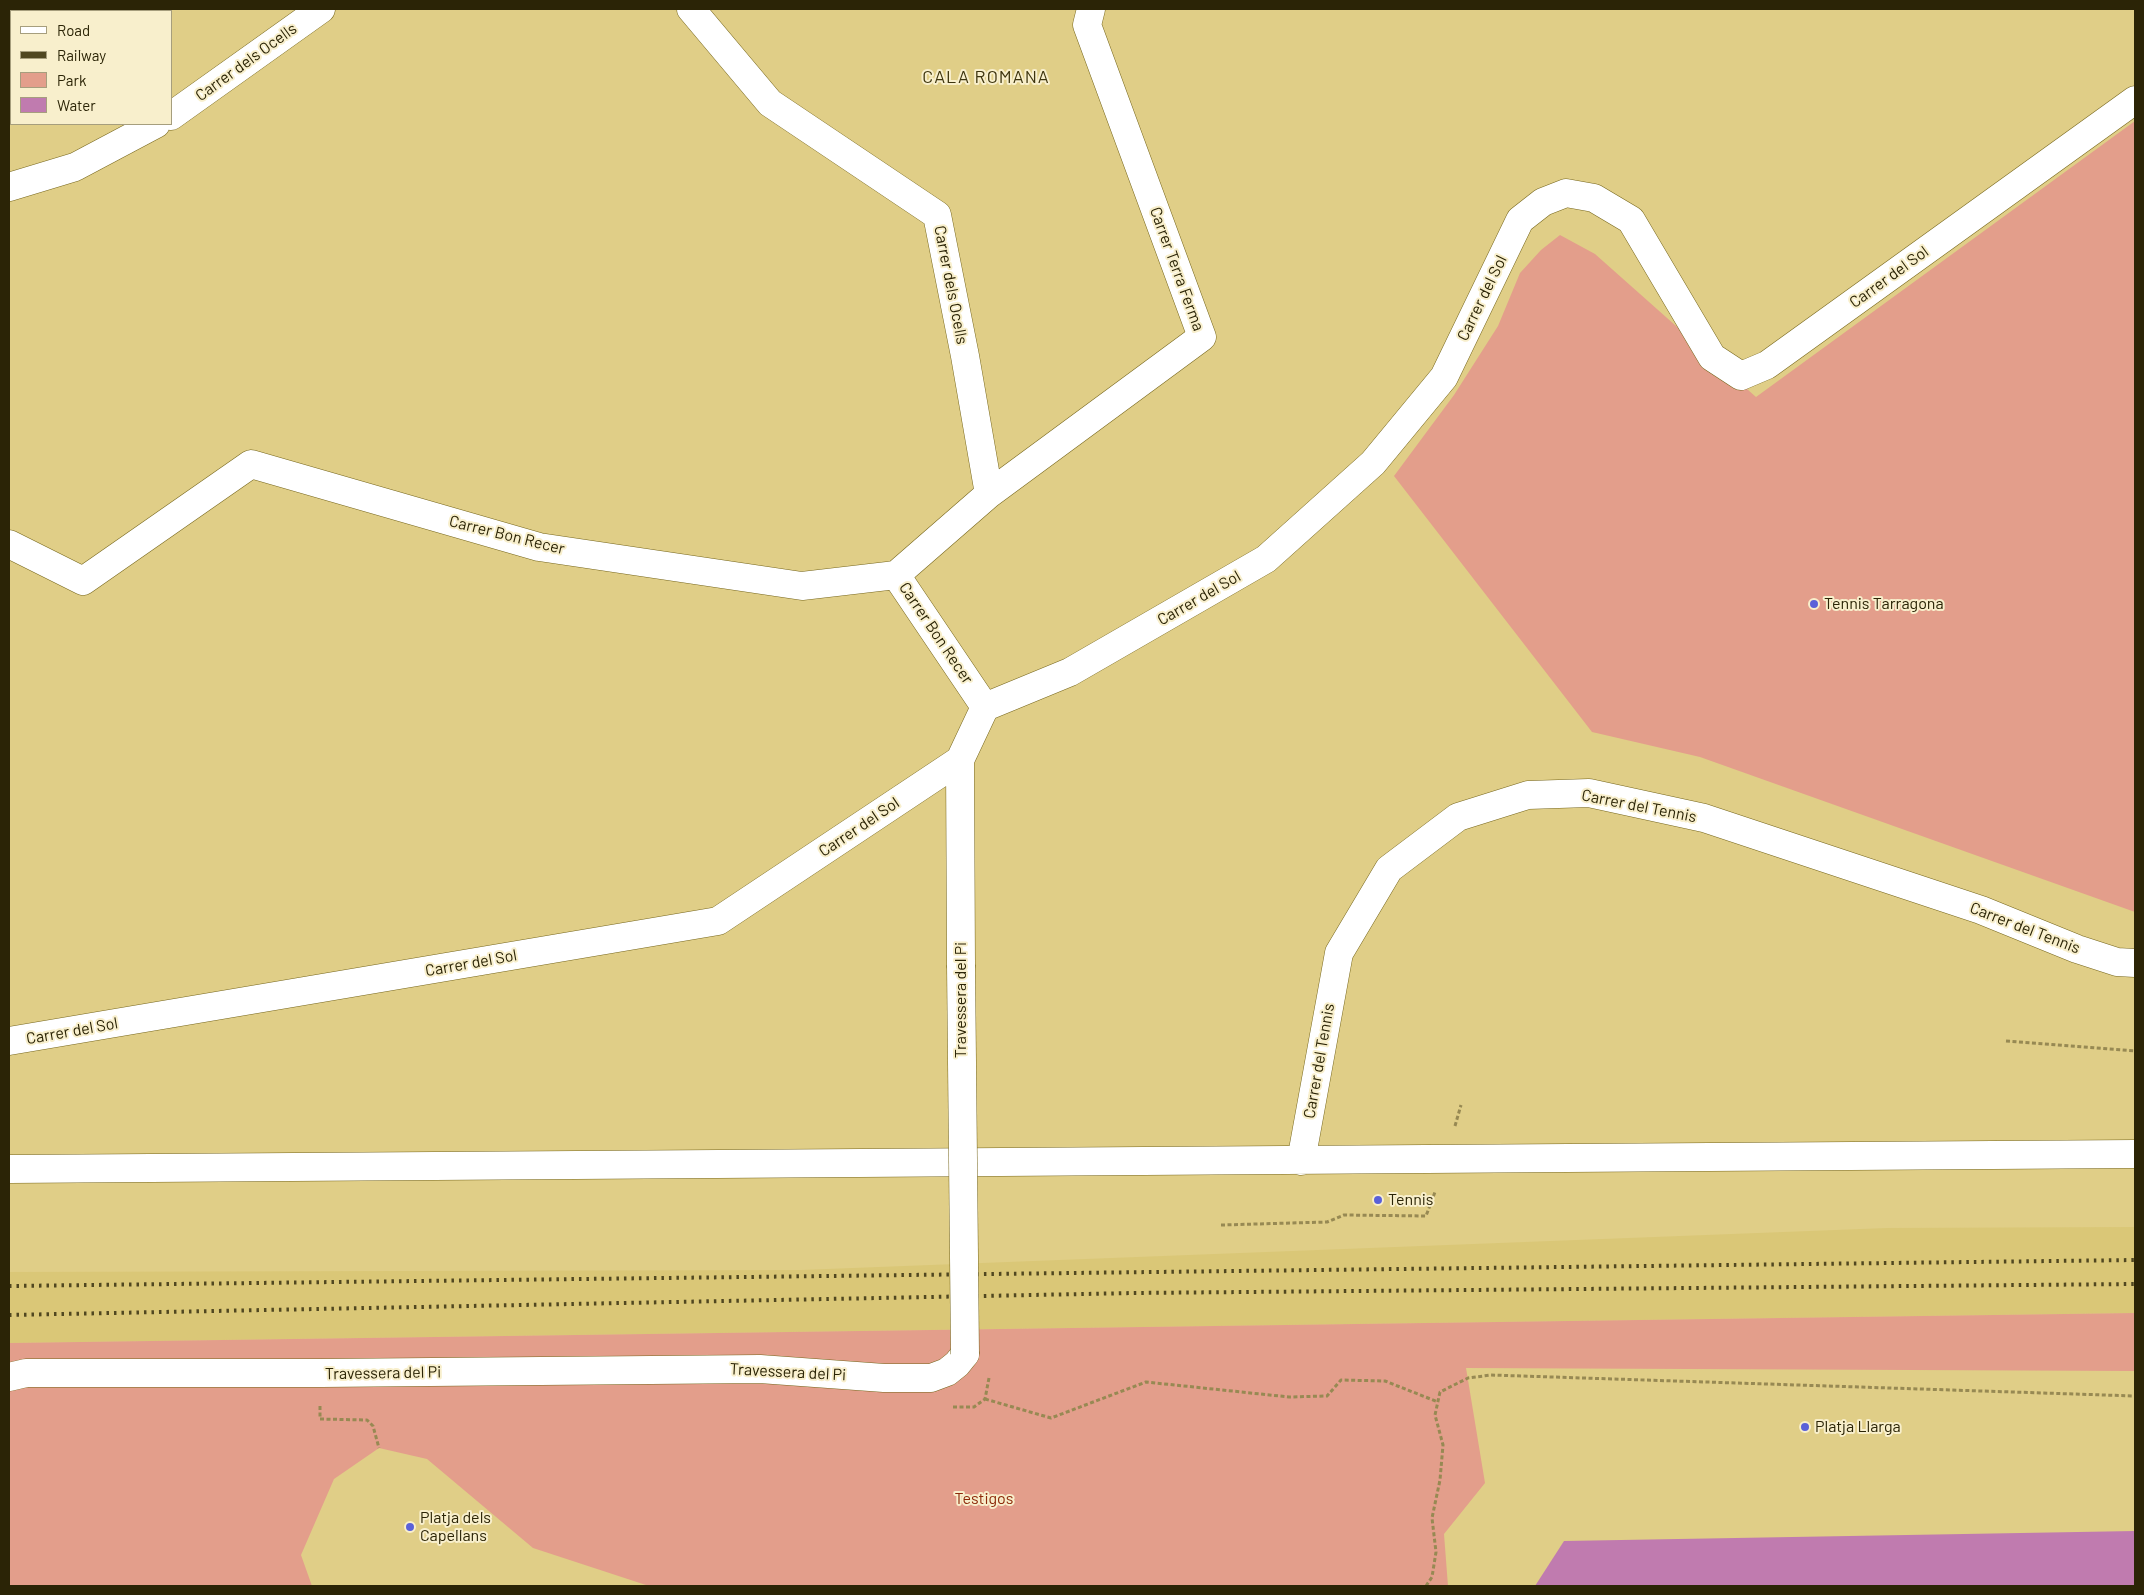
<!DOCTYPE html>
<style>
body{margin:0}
#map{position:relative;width:2144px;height:1595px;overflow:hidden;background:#e0ce87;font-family:Barlow,sans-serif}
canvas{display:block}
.frame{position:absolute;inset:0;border:10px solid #2b2406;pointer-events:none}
.legend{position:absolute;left:10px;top:10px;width:162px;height:115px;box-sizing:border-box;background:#f8efcc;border:1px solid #a69e7d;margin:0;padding:6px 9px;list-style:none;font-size:15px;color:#2b2406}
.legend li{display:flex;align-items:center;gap:10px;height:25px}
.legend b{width:25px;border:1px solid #a69e7d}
</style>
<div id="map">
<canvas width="2144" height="1595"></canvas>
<div class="frame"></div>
<ul class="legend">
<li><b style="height:6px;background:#fff"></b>Road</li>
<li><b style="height:6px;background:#504720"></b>Railway</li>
<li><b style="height:14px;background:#e39e8b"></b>Park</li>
<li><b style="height:14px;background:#c07baf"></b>Water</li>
</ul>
</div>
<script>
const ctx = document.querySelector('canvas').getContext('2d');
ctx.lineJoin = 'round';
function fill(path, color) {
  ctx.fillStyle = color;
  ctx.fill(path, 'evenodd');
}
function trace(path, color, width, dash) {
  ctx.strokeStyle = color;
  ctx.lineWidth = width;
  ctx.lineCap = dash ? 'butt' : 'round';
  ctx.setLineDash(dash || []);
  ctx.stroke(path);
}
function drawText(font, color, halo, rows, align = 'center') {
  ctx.font = font + ' Barlow,sans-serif';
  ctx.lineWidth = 4;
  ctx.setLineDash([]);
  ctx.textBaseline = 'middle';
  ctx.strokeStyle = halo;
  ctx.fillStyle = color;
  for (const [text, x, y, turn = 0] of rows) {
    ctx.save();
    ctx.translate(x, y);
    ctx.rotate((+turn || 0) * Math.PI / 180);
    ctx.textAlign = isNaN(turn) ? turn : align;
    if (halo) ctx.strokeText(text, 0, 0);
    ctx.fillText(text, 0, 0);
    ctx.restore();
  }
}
const built = new Path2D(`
 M2135 1227V1313L9 1343V1272L801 1270 1887 1228Z`);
const green = new Path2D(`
 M2135 121V912L1700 757 1592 732 1394 476 1454 395 1498 326 1520 273 1541 250 1560 235 1595 254 1756 397Z
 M2135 1313V1371L1466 1368 1485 1483 1444 1534 1448 1586H649L533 1548 427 1459 379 1448 334 1479 301 1555 312 1586H9V1343Z`);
const water = new Path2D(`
 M2135 1531V1586H1535L1564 1541Z`);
const path = new Path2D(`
 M2006 1041 2135 1051
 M1455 1126 1461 1105
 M1221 1225 1327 1222 1344 1215 1426 1216 1435 1192
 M985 1399 1051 1418 1146 1382 1289 1397 1327 1396 1341 1380 1385 1381 1438 1402
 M320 1406V1419L367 1420 373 1426 379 1448
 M953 1407H974L985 1399 989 1378
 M1426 1586 1432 1577 1436 1552 1432 1518 1440 1480 1443 1445 1435 1415 1440 1392 1468 1378 1491 1375 2135 1396`);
const minor = new Path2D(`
 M691 9 770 103 937 215 965 356 989 494
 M171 116 321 9
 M9 187 75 167 156 124
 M9 544 83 581 251 464 539 547 802 586 896 575
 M896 575 989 494 1202 337 1087 25 1091 9
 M896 575 985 707
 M960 760 961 965
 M9 1041 718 921 960 760 985 707 1070 672 1266 559 1373 463 1444 377 1520 220 1543 202 1566 193 1594 198 1631 220 1712 357 1741 376 1767 365 2135 100
 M1301 1161 1339 953 1389 869 1458 817 1528 795 1589 793 1704 818 1981 910 2077 949 2117 962 2135 963
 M9 1169 2135 1154
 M9 1377 26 1373H321L760 1369 884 1378H931L947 1372 957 1364 965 1354`);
const rail = new Path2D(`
 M9 1286 2135 1260
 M9 1315 1134 1293 2135 1284`);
const minorBridge = new Path2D(`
 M961 965 965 1354`);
const markers = [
 [1814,604,5,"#5a61d8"],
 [1378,1200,5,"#5a61d8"],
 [1805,1427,5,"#5a61d8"],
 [410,1527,5,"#5a61d8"]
];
const streetNames = [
 ["Carrer dels Ocells",246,62,-36],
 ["Carrer Terra Ferma",1177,269,70],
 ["Carrer del Sol",1889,277,-36],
 ["Carrer dels Ocells",951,285,79],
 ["Carrer del Sol",1482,298,-64],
 ["Carrer Bon Recer",507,535,14],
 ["Carrer del Sol",1199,598,-30],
 ["Carrer Bon Recer",936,633,56],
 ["Carrer del Tennis",1639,806,11],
 ["Carrer del Sol",859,827,-34],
 ["Carrer del Tennis",2025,928,21],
 ["Carrer del Sol",471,963,-10],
 ["Travessera del Pi",961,1000,-90],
 ["Carrer del Sol",72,1031,-10],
 ["Carrer del Tennis",1319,1061,-80],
 ["Travessera del Pi",788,1372,3],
 ["Travessera del Pi",383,1373,-1]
];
const poiNames = [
 ["Tennis Tarragona",1824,604],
 ["Tennis",1388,1200],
 ["Platja Llarga",1815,1427],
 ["Platja dels",420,1518],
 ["Capellans",420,1536]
];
const parkNames = [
 ["Testigos",984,1499]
];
const neighbourhoodNames = [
 ["CALA ROMANA",986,77]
];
fill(built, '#dac777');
fill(green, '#e39e8b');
fill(water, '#c07baf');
trace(minor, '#77671d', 29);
trace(path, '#978953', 3, [4, 2.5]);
trace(minor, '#fff', 28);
trace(rail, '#504720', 4, [2.5, 5]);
trace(minorBridge, '#77671d', 29, []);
trace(minorBridge, '#fff', 28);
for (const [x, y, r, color] of markers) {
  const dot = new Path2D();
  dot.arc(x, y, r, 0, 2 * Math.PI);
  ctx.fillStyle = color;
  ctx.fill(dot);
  trace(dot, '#f8efcc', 2);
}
drawText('16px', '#2b2406', '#f8efcc', streetNames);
drawText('16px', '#2b2406', '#f8efcc', poiNames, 'left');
drawText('16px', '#8c2909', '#f8efcc', parkNames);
ctx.letterSpacing = '1px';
drawText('18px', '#3d340e', '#f8efcc', neighbourhoodNames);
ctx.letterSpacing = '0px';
</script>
